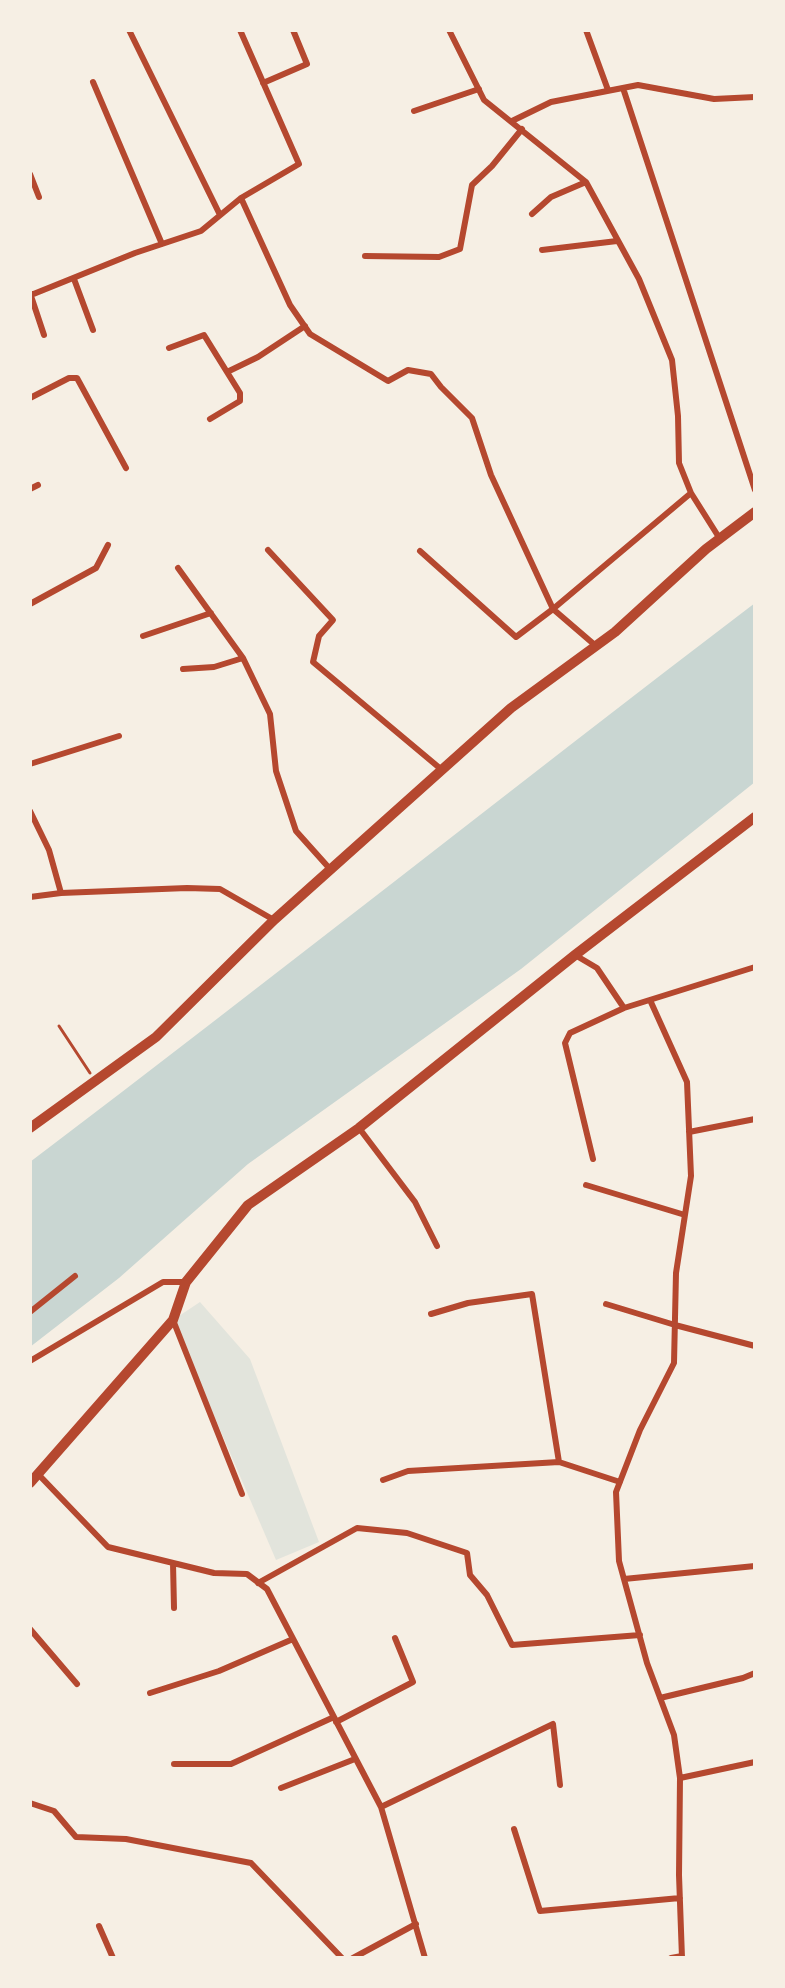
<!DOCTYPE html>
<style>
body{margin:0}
#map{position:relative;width:785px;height:1988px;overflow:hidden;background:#f6efe4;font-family:"Nunito Sans",sans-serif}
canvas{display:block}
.frame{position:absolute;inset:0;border:32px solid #f6efe4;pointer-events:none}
</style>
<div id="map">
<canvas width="785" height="1988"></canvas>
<div class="frame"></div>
</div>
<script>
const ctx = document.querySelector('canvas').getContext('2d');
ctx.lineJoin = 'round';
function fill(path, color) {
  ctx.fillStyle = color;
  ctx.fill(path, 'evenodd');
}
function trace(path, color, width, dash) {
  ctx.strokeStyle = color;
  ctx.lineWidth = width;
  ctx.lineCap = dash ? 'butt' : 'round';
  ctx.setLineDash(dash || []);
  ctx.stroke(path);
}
const green = new Path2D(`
 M200 1302 250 1359 319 1542 276 1560 173 1320Z`);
const water = new Path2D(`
 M755 603V782L521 969 248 1164 119 1278 30 1347V1162C273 978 512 788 755 603Z`);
const path = new Path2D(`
 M59 1026 90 1073`);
const minor = new Path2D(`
 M129 30 220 215
 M449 30 484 100 586 182 639 279 672 360 678 416 679 463 691 493 720 539
 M586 30 608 90
 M93 82 162 244
 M263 83 307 64 293 30
 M623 88 755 490
 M414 111 479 89
 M512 121 551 102 638 85 714 99 755 97
 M30 174 39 197
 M241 198 290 305 310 334 388 381 408 370 431 374 441 387 472 418 491 475 553 609 596 646
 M532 214 551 197 586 182
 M542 250 617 241
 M365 256 439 257 460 249 472 185 492 166 522 129
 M74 279 93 330
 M30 293 44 335
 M31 295 135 253 201 231 241 198 299 164 240 30
 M169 348 204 335 240 393V401L210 419
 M227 372 258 357 305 326
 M30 398 69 378H77L126 468
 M30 489 38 485
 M268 550 333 620 319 636 313 662 442 770
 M420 551 516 637 553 609 691 493
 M178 568 243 658 270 714 276 771 296 831 330 869
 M30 604 96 568 108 545
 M143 636 211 613
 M183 669 214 667 243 658
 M30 764 119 736
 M30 811 49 850 61 893
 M30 897 61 893 187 888 220 889 274 920
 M575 955 597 968 624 1008 755 967
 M650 1000 687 1082 691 1176 676 1273 674 1363 640 1430 616 1492 619 1561 647 1663 674 1735 680 1778 679 1875 682 1958
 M359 1128 415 1202 437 1246
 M689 1132 755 1119
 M593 1159 565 1043 570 1033 624 1008
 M586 1185 685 1215
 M606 1304 675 1325 755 1346
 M30 1312 75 1276
 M431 1314 468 1303 532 1294 559 1462
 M173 1320 242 1494
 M30 1361 163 1282H186
 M38 1474 108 1547 214 1573 247 1574 267 1589 381 1807 425 1958
 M383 1480 408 1471 559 1462 620 1482
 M173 1563 174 1608
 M624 1579 755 1566
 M258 1583 357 1528 407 1533 467 1553 470 1575 487 1595 512 1645 640 1635
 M30 1629 77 1684
 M150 1693 219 1671 293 1639
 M660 1698 743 1678 755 1673
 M336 1722 413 1682 395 1638
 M174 1764H231L334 1717
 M680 1778 755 1762
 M281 1788 355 1759
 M30 1803 54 1811 76 1837 126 1839 251 1863 342 1958
 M381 1807 553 1724 560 1785
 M514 1829 540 1911 680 1898
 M99 1926 113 1958
 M353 1958 416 1924
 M671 1958 682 1956`);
const tertiary = new Path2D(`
 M30 1128 156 1037 274 920 511 708 615 632 706 549 755 512
 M30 1483 173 1320 186 1282 248 1205 359 1128 575 955 755 817`);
fill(green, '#e2e4dc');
fill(water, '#c9d6d2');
trace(path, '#b5482f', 3);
trace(minor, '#b5482f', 6);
trace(tertiary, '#b5482f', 10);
</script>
